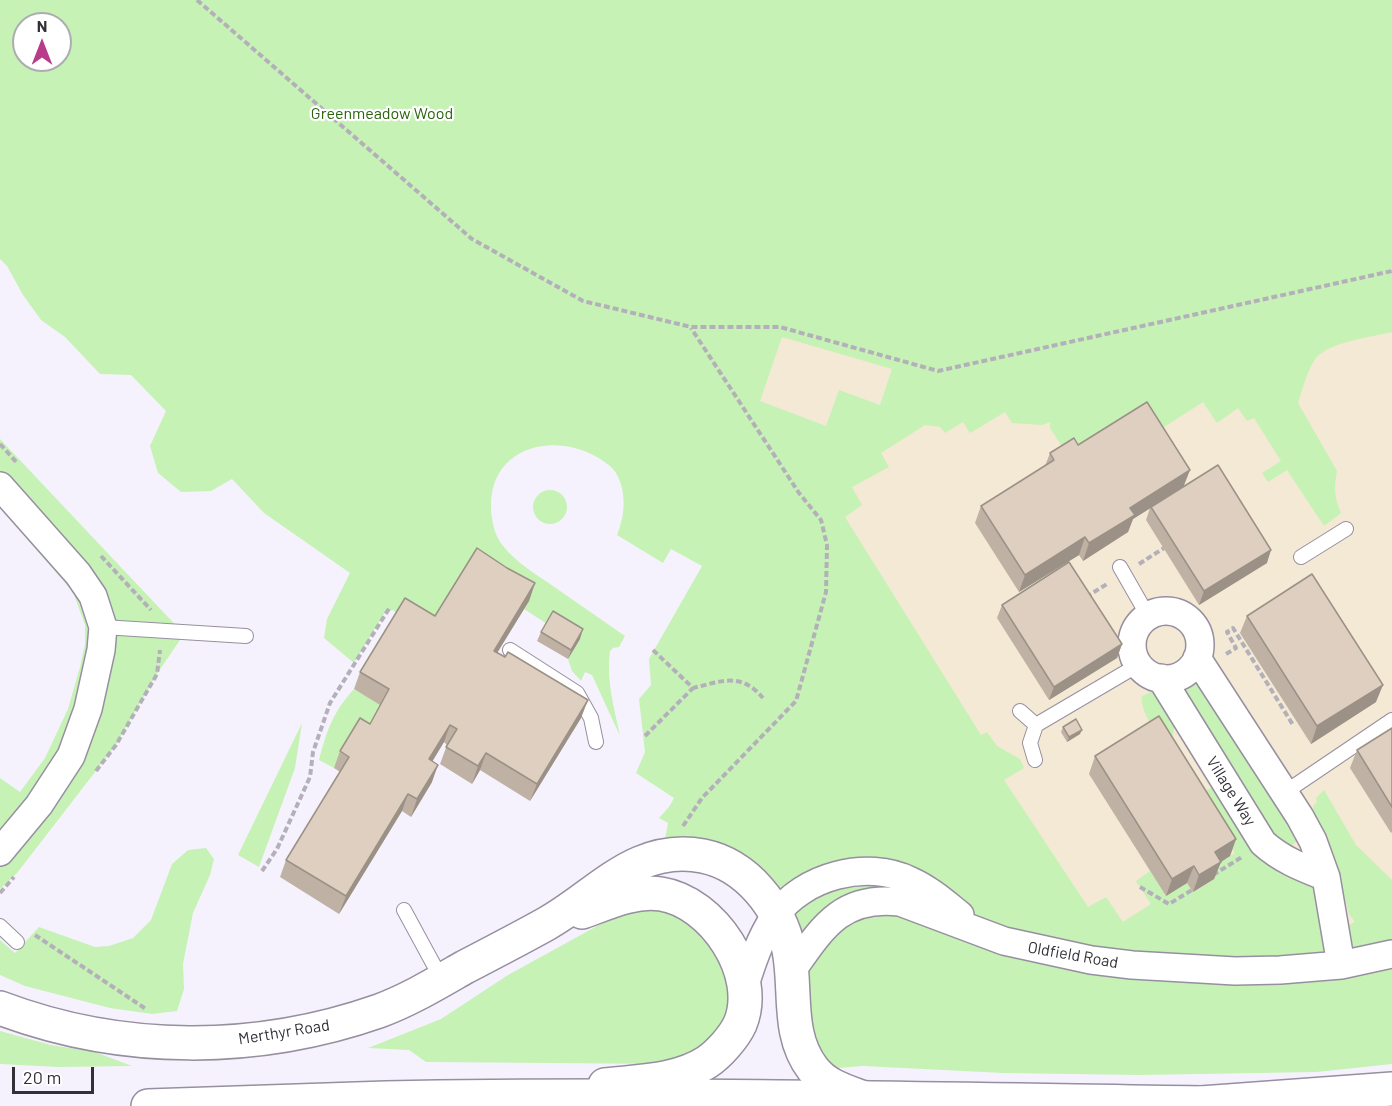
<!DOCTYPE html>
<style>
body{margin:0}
#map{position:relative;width:1392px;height:1106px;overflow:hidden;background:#f6f2fd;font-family:Barlow,sans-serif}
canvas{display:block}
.north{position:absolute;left:12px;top:12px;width:60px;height:60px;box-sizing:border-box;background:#fff;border:2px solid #adacaf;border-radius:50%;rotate:0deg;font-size:16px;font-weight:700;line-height:24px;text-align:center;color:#322f36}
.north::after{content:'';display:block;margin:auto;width:21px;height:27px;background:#b93c8c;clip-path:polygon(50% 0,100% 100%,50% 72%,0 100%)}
.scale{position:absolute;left:12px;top:1067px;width:82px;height:27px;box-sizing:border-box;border:3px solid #322f36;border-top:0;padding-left:8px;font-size:18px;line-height:21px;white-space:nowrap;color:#322f36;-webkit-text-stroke:4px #fff;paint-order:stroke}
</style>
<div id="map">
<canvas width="1392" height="1106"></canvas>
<div class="north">N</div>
<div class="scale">20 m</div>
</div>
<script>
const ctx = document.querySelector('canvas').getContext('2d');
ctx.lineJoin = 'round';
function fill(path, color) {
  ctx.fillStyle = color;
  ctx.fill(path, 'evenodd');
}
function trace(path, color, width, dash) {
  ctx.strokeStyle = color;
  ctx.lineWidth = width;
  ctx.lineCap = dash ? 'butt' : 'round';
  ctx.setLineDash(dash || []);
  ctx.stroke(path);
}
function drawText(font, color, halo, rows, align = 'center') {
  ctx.font = font + ' Barlow,sans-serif';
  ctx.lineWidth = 4.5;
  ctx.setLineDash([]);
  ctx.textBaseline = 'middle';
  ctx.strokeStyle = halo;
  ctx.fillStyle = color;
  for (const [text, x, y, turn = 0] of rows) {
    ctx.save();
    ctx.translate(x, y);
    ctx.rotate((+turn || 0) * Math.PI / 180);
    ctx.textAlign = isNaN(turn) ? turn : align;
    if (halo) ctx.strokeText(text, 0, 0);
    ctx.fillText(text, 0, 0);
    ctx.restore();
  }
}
const commercial = new Path2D(`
 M757 327H1392V928L1065 940 736 438Z`);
const green = new Path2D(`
 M0 0H1392V332C1372 337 1335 341 1319 355 1309 363 1302 391 1298 403L1337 471C1334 487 1334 497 1341 513L1324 526 1287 470 1268 482 1262 473 1281 461 1254 418 1247 421 1238 408 1217 423 1203 402 1150 436 1072 462 1050 428V422L1042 425 1012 423 1005 412 970 433 963 422 945 433 940 427 925 425 881 453 889 467 852 487 862 505 845 517 981 735 987 732 997 746 1020 759 1024 768 1004 780 1088 907 1106 897 1123 922 1151 904 1136 881 1150 871 1166 896 1187 883 1194 892 1214 879 1208 870 1235 853 1209 814 1205 791 1215 786 1307 879C1318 894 1324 911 1321 930L1336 932 1355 922 1349 914 1335 864 1314 813 1313 806 1317 802 1316 798 1324 790 1356 845 1392 880V1064L1317 1072 1139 1075 1003 1073 863 1066 814 1070 759 889 662 855 668 823 659 818 669 807 674 798 636 773 645 752 639 699 651 685 649 659 702 566 671 549 663 563 617 535C625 516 627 492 616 473 612 466 602 460 595 456 551 432 492 448 491 504 491 519 494 536 504 547 516 562 534 573 550 584 575 601 600 619 625 636L619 647 613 648 610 651C606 680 614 707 620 736L592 675 585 672 581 681 572 671 568 659 580 638 547 624 524 609 529 600 429 633 399 615 393 610 385 612 354 663 324 638 327 619 350 573 264 513 232 479 211 491 181 492 158 473 150 446 166 411 131 375 100 374 65 337 41 320 23 295 7 266 0 259ZM24 24H60V60H24ZM782 337 892 369 880 405 839 390 826 426 760 401Z
 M0 439 184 634 157 674 116 745 17 873 0 889V778L20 792 45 758 68 709 80 667 85 644V625L73 592 0 508Z
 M533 507a17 17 0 1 1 34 0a17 17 0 1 1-34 0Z
 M1189 679H1197L1295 829 1296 842 1290 847 1274 840 1187 698 1185 687Z
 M354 689 383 706 373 722 354 736 334 768 319 760C327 730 333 712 354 689Z
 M1151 692C1165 699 1180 723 1172 737L1166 739C1155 735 1139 707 1142 696Z
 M302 723 295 768 259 867 238 855Z
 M206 848 214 859 210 875 193 913 183 964 184 989 177 1011 152 1014 110 1008 25 986 0 975V940L15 953 39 927 95 947 109 946 133 938 151 920 172 864 188 850Z
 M669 907 726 954 729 1009 723 1024 700 1050 669 1064 426 1062 409 1050 368 1048 441 1019 508 975 628 909Z
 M0 1031 51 1045 95 1052 132 1066 58 1067 0 1064Z`);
const path = new Path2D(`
 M197 0 472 239 583 301 691 327H780L938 371 1392 271
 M0 444 18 464
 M101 556 151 610
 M1139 564 1164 548
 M1086 597 1107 584
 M653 650 693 688C722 681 741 672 763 698
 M1226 654 1236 648 1227 632 1233 628 1293 725
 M645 736 693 688
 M96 771 116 745 157 674 160 650
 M683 826 702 798 796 701 826 592 827 545 821 520 799 493 691 328
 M262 871 277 849 310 777 313 752 330 703 390 607
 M1213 875 1242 857
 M1140 887 1169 904 1192 890
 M0 893 14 877
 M35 935 146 1009`);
const service = new Path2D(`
 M1301 557 1346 529
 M1120 567 1148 616
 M103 627 246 636
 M510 650 577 693 591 718 596 742
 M1020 711 1036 725
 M1035 760 1030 743 1036 725 1138 665
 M1284 793 1392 720
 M404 910 442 980
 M0 926 17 942`);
const minor = new Path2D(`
 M0 486 78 574 93 596 103 627 101 650 88 709 71 756 39 805 0 852
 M1132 645a34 34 0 1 1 68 0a34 34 0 1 1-68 0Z
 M1161 678 1263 843C1282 860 1303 868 1326 877L1313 841 1300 817 1197 658
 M1326 877 1341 965
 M791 972C822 928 841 895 900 902L1004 941 1091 960 1132 965 1235 971 1280 970 1341 965 1392 954
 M744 988C752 963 760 938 775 916 803 876 867 859 911 881 929 889 945 903 960 915`);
const primary = new Path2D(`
 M582 912C607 903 634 890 661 894 713 902 761 974 740 1024 734 1037 719 1054 707 1062 678 1081 639 1081 605 1085
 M0 1008C122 1054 256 1054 379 1011 409 1000 437 983 465 967 492 953 519 939 546 924 598 895 636 843 703 856 747 865 780 907 789 950 797 990 786 1034 813 1069 826 1086 845 1091 864 1098`);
const trunk = new Path2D(`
 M148 1106C227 1103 306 1100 386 1098 657 1093 929 1099 1201 1103L1222 1106`);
const motorway = new Path2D(`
 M1201 1103 1392 1089`);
const wall = new Path2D(`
 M1078 445 1184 486 1267 563 1199 605 1146 520 1150 508 1133 519 1128 532 1083 561 1079 555 1019 592 975 523 981 506 1045 466 1050 453Z
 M535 583 529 601 497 652 581 718 530 801 480 770 472 784 440 764 447 745 444 742 432 761V782L411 817 402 811 339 914 280 877 286 860 340 772 334 768 340 751 370 724 380 705 354 689 360 672 435 616Z
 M1002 605 1122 644 1117 658 1049 700 997 618Z
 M1247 616 1376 702 1311 744 1240 633Z
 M541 632 580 639 568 659 537 641Z
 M1063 727 1080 734 1067 742 1061 732Z
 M1392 728V832L1391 833 1350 768 1357 750Z
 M1095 756 1236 839 1230 856 1221 862 1214 879 1193 892 1187 883 1166 896 1089 774Z`);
const shadedWall = new Path2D(`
 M1190 470 1183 488 1133 519 1128 532 1083 561 1089 543 1130 508Z
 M1085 537 1079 555 1019 592 1025 575Z
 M1271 550 1267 563 1199 605 1204 591Z
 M535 583 529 601 488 668 494 651Z
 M583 629 580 639 568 659 571 650Z
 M1122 644 1117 658 1049 700 1054 687Z
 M1383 685 1376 702 1311 744 1317 726Z
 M588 700 581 718 530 801 537 784Z
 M450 725 444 742 423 777 429 759Z
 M1082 730 1080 734 1067 742 1069 737Z
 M486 753 480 770 472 784 478 766Z
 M438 765 432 782 411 817 417 799Z
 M408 794 402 811 339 914 346 896Z
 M1236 839 1230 856 1208 870 1215 852Z
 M1221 862 1214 879 1193 892 1199 875Z
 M1194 866 1187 883 1166 896 1172 879Z`);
const building = new Path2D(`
 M1147 402 1190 470 1130 508 1135 515 1089 543 1085 537 1025 575 981 506 1054 460 1050 453 1074 438 1078 445Z
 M1218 465 1271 550 1204 591 1151 507Z
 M477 548 507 568 535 583 494 651 505 657 508 652 588 700 537 784 486 753 478 766 446 747 457 729 450 725 429 759 438 765 417 799 408 794 346 896 286 860 349 757 340 751 360 718 370 724 389 689 360 672 405 598 435 616Z
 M1069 562 1122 644 1054 687 1002 605Z
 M1312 574 1383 685 1317 726 1247 616Z
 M553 611 583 629 571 650 541 632Z
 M1159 716 1236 839 1215 852 1221 862 1199 875 1194 866 1172 879 1095 756Z
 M1076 719 1082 730 1069 737 1063 727Z
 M1392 728V807L1357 750Z`);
const parkNames = [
 ["Greenmeadow Wood",382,114]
];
const streetNames = [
 ["Village Way",1231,791,58],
 ["Oldfield Road",1073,955,10],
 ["Merthyr Road",284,1032,-9]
];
fill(commercial, '#f4e9d4');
fill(green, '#c6f2b6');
trace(service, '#978fa0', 16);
trace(minor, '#978fa0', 30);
trace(primary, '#978fa0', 36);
trace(trunk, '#978fa0', 36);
trace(motorway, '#978fa0', 36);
trace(path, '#b4b0ba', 4, [6, 3]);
trace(service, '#fff', 14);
trace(minor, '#fff', 27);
trace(primary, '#fff', 33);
trace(trunk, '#fff', 33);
trace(motorway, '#fff', 33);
fill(wall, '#bfb2a5');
fill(shadedWall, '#9b9186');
fill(building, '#decfc0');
trace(building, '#9b9186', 1.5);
drawText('16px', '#2c620e', '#fff', parkNames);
drawText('16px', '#322f36', '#fff', streetNames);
</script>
